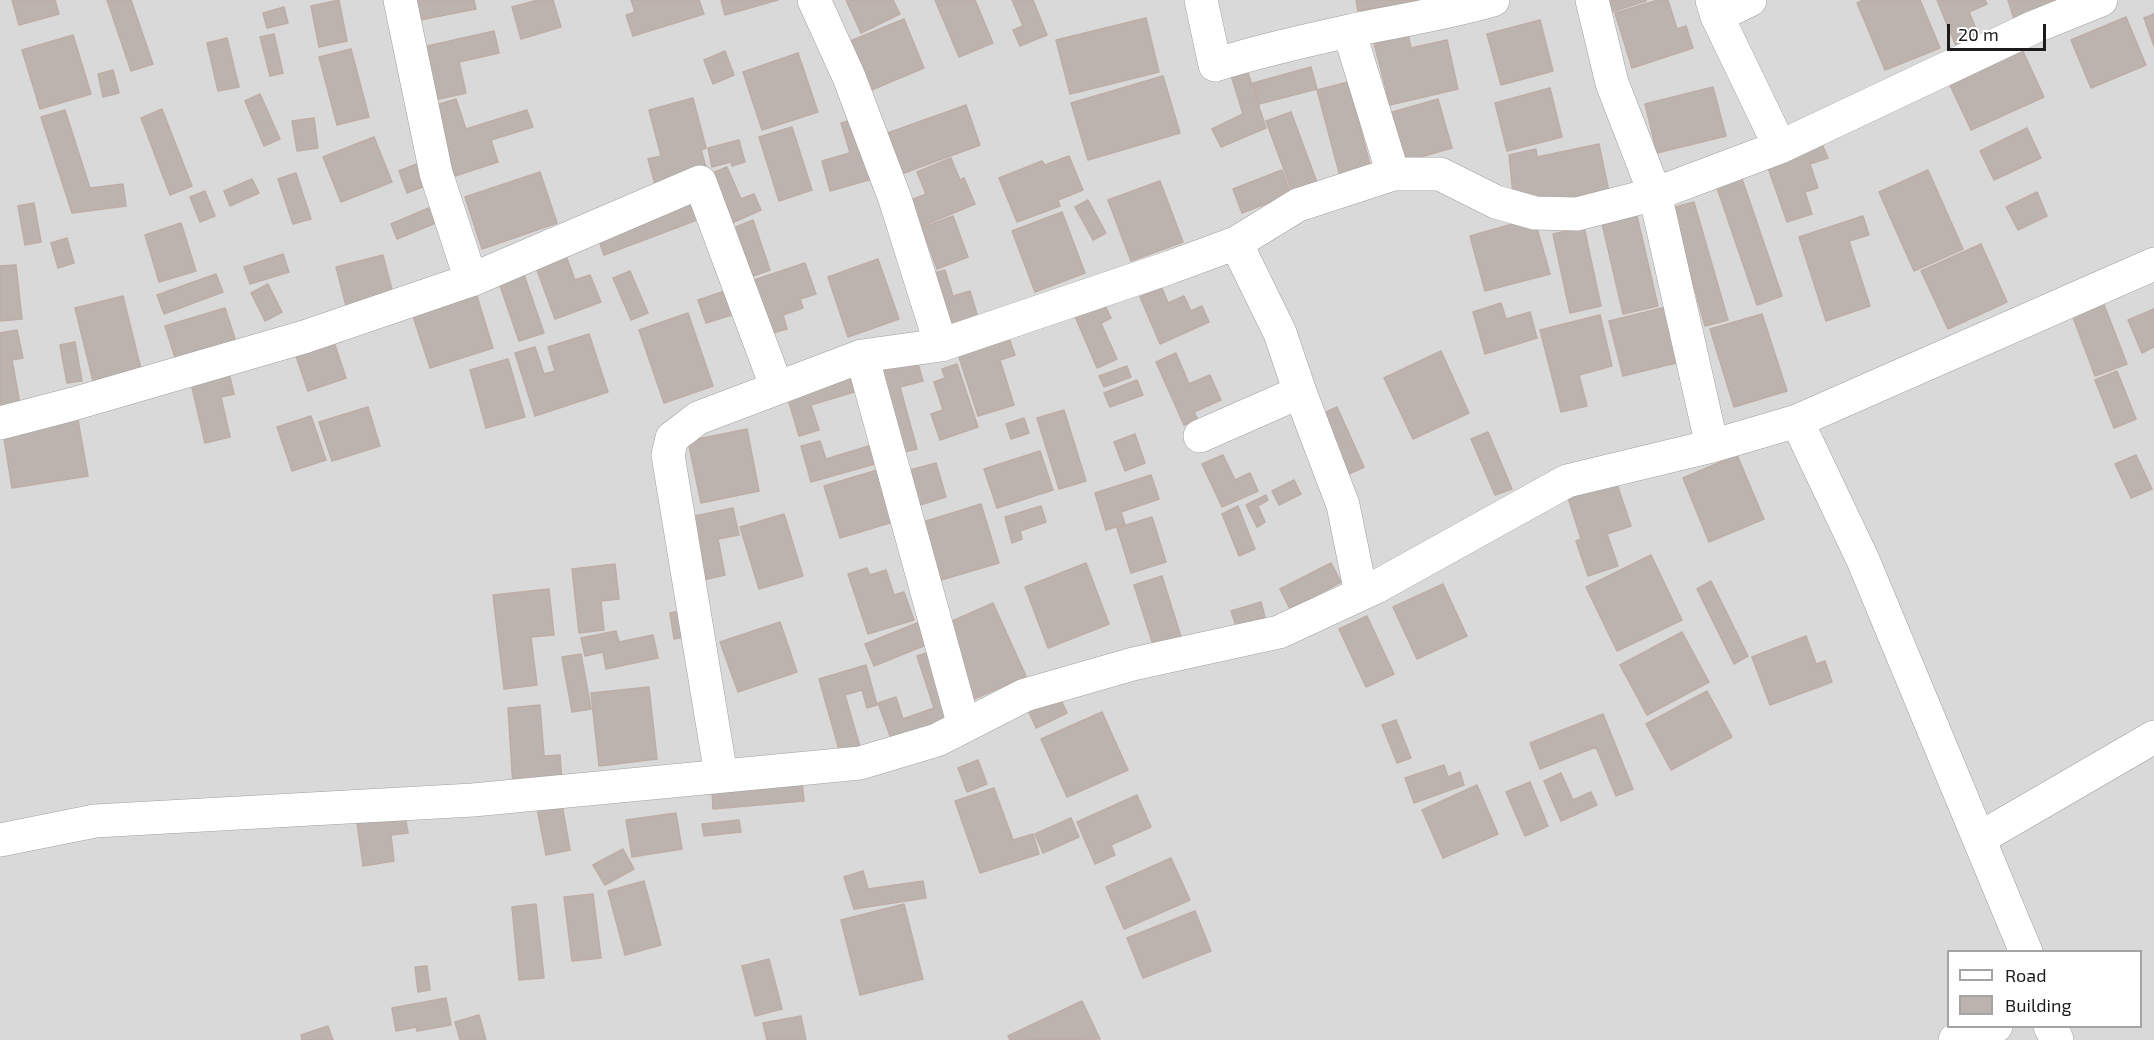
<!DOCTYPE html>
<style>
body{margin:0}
#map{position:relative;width:2154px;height:1040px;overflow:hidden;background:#ede8e2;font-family:"Exo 2",sans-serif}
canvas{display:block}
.legend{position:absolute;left:1947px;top:950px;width:195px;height:78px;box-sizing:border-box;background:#fff;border:2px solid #a4a4a4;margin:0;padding:8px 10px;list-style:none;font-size:18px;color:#1c1c1c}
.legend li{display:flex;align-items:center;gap:12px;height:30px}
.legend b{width:30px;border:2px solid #a4a4a4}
.scale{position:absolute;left:1947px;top:24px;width:99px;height:27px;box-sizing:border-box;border:3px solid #1c1c1c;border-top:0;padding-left:8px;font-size:18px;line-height:21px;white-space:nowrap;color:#1c1c1c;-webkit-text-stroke:4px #fff;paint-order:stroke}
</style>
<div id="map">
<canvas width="2154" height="1040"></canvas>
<ul class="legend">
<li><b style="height:8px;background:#fff"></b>Road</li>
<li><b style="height:16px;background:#bdb3ae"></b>Building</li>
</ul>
<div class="scale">20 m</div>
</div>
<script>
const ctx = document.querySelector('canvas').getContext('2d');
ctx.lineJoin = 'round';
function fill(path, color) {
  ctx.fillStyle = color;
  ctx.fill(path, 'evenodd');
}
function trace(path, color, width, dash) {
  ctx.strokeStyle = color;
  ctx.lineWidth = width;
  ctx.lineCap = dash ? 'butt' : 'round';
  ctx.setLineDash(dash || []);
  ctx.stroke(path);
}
const residential = new Path2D(`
 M0 0H2154V1040H0ZM1948 952H2140V1026H1948Z`);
const building = new Path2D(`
 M12 0H55L59 14 19 25Z
 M107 0H131L153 64 131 71Z
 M339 0 347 41 319 47 311 6Z
 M416 0H474L476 9 420 20Z
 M538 0H553L561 27 521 39 512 7Z
 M631 0H699L704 14 633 36 626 15 635 12Z
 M721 0H778L725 15Z
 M846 0H893L900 14 861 33Z
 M935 0H975L993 43 959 57Z
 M1012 0H1033L1047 35 1020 46 1013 30 1023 26Z
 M1356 0H1422L1358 11Z
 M1604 0H1646V1L1608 13Z
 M1658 0H1668L1677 29 1686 26 1693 48 1632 68 1615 13Z
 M1863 0H1920L1940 48 1885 70 1857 3Z
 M1937 0H1985L1987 4 1969 12 1979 36 1956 46Z
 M2008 0H2054L2055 4 2014 19Z
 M284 7 288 23 267 28 263 13Z
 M2154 14V46L2144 18Z
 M2126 17 2146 65 2091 88 2071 40Z
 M1146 18 1159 72 1070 94 1056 40Z
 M904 19 924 68 869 91 848 42Z
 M1540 20 1553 71 1501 85 1487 34Z
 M494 31 499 53 459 62 466 93 435 100 423 47Z
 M274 34 283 73 270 76 260 37Z
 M73 35 91 94 40 109 22 50Z
 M1408 35 1411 48 1447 40 1458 89 1390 105 1374 43Z
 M227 38 239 87 218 91 207 43Z
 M2021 47 2044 97 1971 130 1948 81Z
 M351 49 369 117 337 125 319 57Z
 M725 51 734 75 713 84 704 60Z
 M798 53 818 112 762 130 743 72Z
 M1246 67 1266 128 1221 147 1212 129 1243 114 1230 72Z
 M1311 67 1317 89 1259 104 1253 83Z
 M113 70 119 93 103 97 98 74Z
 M1163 76 1180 133 1088 160 1071 103Z
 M1348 82 1372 172 1341 180 1317 90Z
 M1713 87 1726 136 1657 153 1645 104Z
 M1550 88 1562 137 1507 151 1495 103Z
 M260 94 280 139 264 146 245 101Z
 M693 98 706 148 701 150 707 170 655 184 648 159 661 156 649 110Z
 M456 99 466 129 527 110 533 127 491 140 498 162 455 176 433 106Z
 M1438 99 1452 148 1403 162 1389 113Z
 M966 105 980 145 896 176 882 135Z
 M162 109 192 186 170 195 141 118Z
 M65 110 90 188 123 184 126 206 72 213 41 117Z
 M1291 112 1318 185 1293 194 1266 121Z
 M862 117 879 177 830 191 822 161 850 153 841 123Z
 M314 118 318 148 297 151 292 121Z
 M792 127 812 190 779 201 759 137Z
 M2027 128 2041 158 1994 180 1980 151Z
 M374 137 392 182 341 202 323 157Z
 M739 140 745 162 732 166 731 162 712 167 708 148Z
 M1599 144 1609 192 1552 205 1513 194 1509 155 1536 149 1537 157Z
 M1822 144 1828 158 1810 164 1818 188 1805 192 1812 214 1787 222 1766 162Z
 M1069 156 1083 190 1058 200 1060 206 1017 222 999 178 1042 161 1045 165Z
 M951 158 960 180 964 178 975 204 915 229 904 203 926 194 917 172Z
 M427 160 435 182 407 193 399 171Z
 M727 167 741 199 754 194 761 210 732 223 710 174Z
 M1282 170 1291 194 1242 213 1233 189Z
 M1928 170 1963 249 1914 271 1879 192Z
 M540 172 557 223 482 249 465 197Z
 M296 173 311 219 293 224 278 179Z
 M1740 173 1782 296 1757 305 1715 182Z
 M252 179 259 193 230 206 224 191Z
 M1160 181 1183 242 1131 261 1108 200Z
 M205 191 215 216 200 222 190 197Z
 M2037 192 2047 216 2018 230 2006 207Z
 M697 194 705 217 604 255 596 232Z
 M1088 200 1106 233 1093 240 1075 207Z
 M1694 202 1728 320 1705 326 1672 208Z
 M34 203 41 242 25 245 18 206Z
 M431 207 438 222 397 239 391 224Z
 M1062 212 1085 273 1035 292 1012 231Z
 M1636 212 1658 306 1623 314 1601 219Z
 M953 216 968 257 937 269 922 228Z
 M1863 216 1869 235 1849 241 1870 306 1826 321 1799 237Z
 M1534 218 1550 274 1485 291 1470 236Z
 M753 220 770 270 753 276 736 227Z
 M181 223 196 271 159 282 145 235Z
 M1584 227 1601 306 1570 313 1553 234Z
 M67 238 74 263 58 268 51 243Z
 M1981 244 2007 302 1948 329 1921 271Z
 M563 248 575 280 590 275 601 302 555 319 533 259Z
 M283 254 289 272 250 284 244 267Z
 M383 255 393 294 346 306 336 267Z
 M878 259 899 319 848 337 828 277Z
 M805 263 816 294 800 299 803 308 783 315 787 329 769 334 751 281Z
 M16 265 22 319 0 321V266Z
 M521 266 544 333 519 341 496 274Z
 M945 270 953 296 970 291 979 321 942 332 926 275Z
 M630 271 648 313 631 320 613 278Z
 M216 274 223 292 164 314 157 295Z
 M268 284 282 312 265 321 251 293Z
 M1162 288 1168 303 1184 296 1191 311 1202 306 1209 322 1160 344 1140 297Z
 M731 289 738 313 706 323 698 300Z
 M476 293 493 348 430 368 412 313Z
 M123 296 141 369 93 381 75 308Z
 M2101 297 2127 364 2095 376 2070 309Z
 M1104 303 1111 318 1101 323 1117 359 1097 368 1075 316Z
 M1501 303 1506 319 1530 312 1537 338 1485 354 1473 312Z
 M1666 307 1680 362 1623 376 1609 321Z
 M225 308 239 351 179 370 165 326Z
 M2154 309V347L2142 353 2128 320Z
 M688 313 713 386 664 403 639 330Z
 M1762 314 1787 391 1734 407 1710 329Z
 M1600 315 1612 366 1579 375 1587 406 1561 412 1540 330Z
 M17 330 23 358 12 360 20 404 0 408V333Z
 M589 334 608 392 535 416 515 353 535 347 544 374 555 371 548 347Z
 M1009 338 1015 355 1000 360 1014 405 978 416 958 354Z
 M75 342 82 381 67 383 60 345Z
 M334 342 346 378 308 391 296 356Z
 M1441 351 1469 413 1413 439 1384 378Z
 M1176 353 1189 384 1210 375 1221 400 1194 412 1198 420 1184 425 1156 362Z
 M916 357 923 381 900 387 917 449 895 454 871 368Z
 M508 359 525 417 486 428 470 370Z
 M957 364 978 427 940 440 931 414 943 410 934 382 945 378 942 369Z
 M860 366 867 388 811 405 819 430 799 436 785 389Z
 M1127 366 1131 377 1104 387 1099 376Z
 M228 369 234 394 221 397 230 437 205 443 190 379Z
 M2117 371 2136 419 2114 428 2095 380Z
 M1137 380 1143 395 1110 407 1104 393Z
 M368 407 380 446 332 461 319 422Z
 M1337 407 1364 467 1349 474 1322 414Z
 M1064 410 1086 481 1059 489 1037 418Z
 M311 416 326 460 292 471 277 427Z
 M1024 418 1029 433 1011 439 1006 424Z
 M78 420 88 476 12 488 3 432Z
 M747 429 759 491 701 503 688 441Z
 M1488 432 1512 489 1495 495 1471 439Z
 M1135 434 1145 463 1125 471 1114 442Z
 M820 441 826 459 872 445 889 460 811 482 801 446Z
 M1040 451 1053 490 997 508 984 469Z
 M1223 455 1235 480 1250 473 1258 491 1222 507 1202 464Z
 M1737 455 1764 519 1709 542 1683 478Z
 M2136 455 2152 489 2131 498 2115 464Z
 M936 463 946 497 920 505 910 470Z
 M877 470 893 522 840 538 824 486Z
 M1151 475 1159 499 1121 512 1125 524 1106 530 1095 493Z
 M1614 475 1631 526 1607 534 1618 566 1588 576 1576 541 1581 539 1566 491Z
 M1294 480 1301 494 1279 505 1272 491Z
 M1266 495 1268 500 1258 506 1265 522 1257 527 1246 505Z
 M981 504 999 563 941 580 923 522Z
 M1041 506 1046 522 1020 531 1022 539 1012 543 1005 517Z
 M1238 506 1255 549 1239 556 1222 514Z
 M733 508 739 535 718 539 725 575 699 581 685 518Z
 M784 514 803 576 759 589 740 527Z
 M1152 517 1166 562 1131 573 1117 528Z
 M1651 555 1682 620 1617 651 1586 587Z
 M1086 563 1109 624 1048 648 1025 587Z
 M1331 563 1341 582 1290 609 1280 589Z
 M615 564 619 599 601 601 604 630 579 633 572 569Z
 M867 568 870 575 886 570 894 595 904 592 914 620 868 634 848 574Z
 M1162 576 1182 640 1154 648 1134 585Z
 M1711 581 1748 656 1734 664 1697 589Z
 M1443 584 1467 636 1417 659 1393 607Z
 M549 589 554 635 531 637 537 685 504 689 493 595Z
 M1261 602 1265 617 1236 626 1231 611Z
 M993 603 1026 676 974 699 941 626Z
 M685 610 690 636 674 639 670 613Z
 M1367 616 1394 674 1366 687 1339 629Z
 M922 621 931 643 874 666 865 644Z
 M780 622 797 672 738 692 720 642Z
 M616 631 619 642 653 635 658 658 606 669 603 652 585 656 581 638Z
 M1682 632 1709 682 1647 715 1620 665Z
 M1806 636 1816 664 1825 661 1832 682 1770 705 1752 657Z
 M935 650 959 721 893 744 878 703 896 697 903 719 934 708 917 656Z
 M581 654 591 709 572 712 562 657Z
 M866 665 877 705 867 708 862 690 845 695 860 747 840 753 819 679Z
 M649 687 657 759 599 766 591 693Z
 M1056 689 1067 713 1036 728 1025 703Z
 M1707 691 1732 737 1671 770 1646 724Z
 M540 705 544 756 560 755 562 783 513 786 508 708Z
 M1102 712 1128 770 1067 797 1041 739Z
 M1603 714 1633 789 1616 796 1596 747 1540 769 1530 743Z
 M1396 720 1411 758 1397 763 1382 725Z
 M978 760 987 784 967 792 958 768Z
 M1444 765 1448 777 1460 772 1464 785 1414 803 1405 778Z
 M1561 773 1573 800 1591 792 1597 805 1561 821 1544 781Z
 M802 781 804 801 713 809 712 790Z
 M1530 782 1548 826 1525 836 1506 792Z
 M1477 785 1498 834 1443 858 1422 810Z
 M994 788 1013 840 1033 834 1039 854 980 873 955 801Z
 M1137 795 1151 827 1111 845 1115 855 1095 864 1077 822Z
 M562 804 570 850 546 855 537 808Z
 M404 809 408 833 391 835 394 861 363 866 356 815Z
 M676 813 682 849 632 857 626 820Z
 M1071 818 1079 837 1043 853 1035 834Z
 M739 820 741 832 704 836 702 824Z
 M623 849 634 869 605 885 593 865Z
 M1171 858 1190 900 1124 929 1106 887Z
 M863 871 868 889 923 881 926 898 854 909 844 877Z
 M644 881 661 945 625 955 608 891Z
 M593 894 601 958 572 961 564 897Z
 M536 904 544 978 519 980 512 907Z
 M904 904 923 979 860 995 841 920Z
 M1195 911 1211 951 1143 978 1127 938Z
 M769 959 782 1009 755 1016 742 966Z
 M427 966 430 990 418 992 415 967Z
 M446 998 451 1025 417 1031 416 1027 396 1031 392 1008Z
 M1082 1001 1100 1039 1010 1040 1008 1036Z
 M479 1015 486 1040H460L455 1022Z
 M801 1016 806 1040H767L763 1023Z
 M328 1026 333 1040H302L301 1035Z`);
const street = new Path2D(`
 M400 0 436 173 471 280
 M814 0 849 77 895 199 941 345
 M1201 0 1215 65C1259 51 1304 41 1349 31 1397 21 1445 14 1493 0
 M1592 0 1612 83 1655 194 1712 446
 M1712 0 1717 16 1780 147
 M1717 16 1750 0
 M1349 31 1393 174
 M1236 243 1280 333 1300 392 1343 505 1361 593
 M862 356 964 726
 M1797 421 1863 560 2026 952
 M0 423 73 404 304 337 471 280 700 182 777 388
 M1200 436 1300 392
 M721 775 668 455 672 438 698 418 862 356 941 345 1171 267 1236 243 1298 205 1393 174H1440L1496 202 1535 213 1577 214 1655 194 1780 147 2034 27 2101 0
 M1980 838 2154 737
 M0 840 95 821 473 800 860 763 937 740 1025 695 1133 664 1279 632 1376 587 1567 481 1712 446 1797 421 2154 264
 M2050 1026 2057 1040
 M1955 1040 1996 1026`);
fill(residential, '#dad9d9');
fill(building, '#bdb3ae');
trace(building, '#beada5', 1.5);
trace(street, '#a0a0a0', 34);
trace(street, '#fff', 33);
</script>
